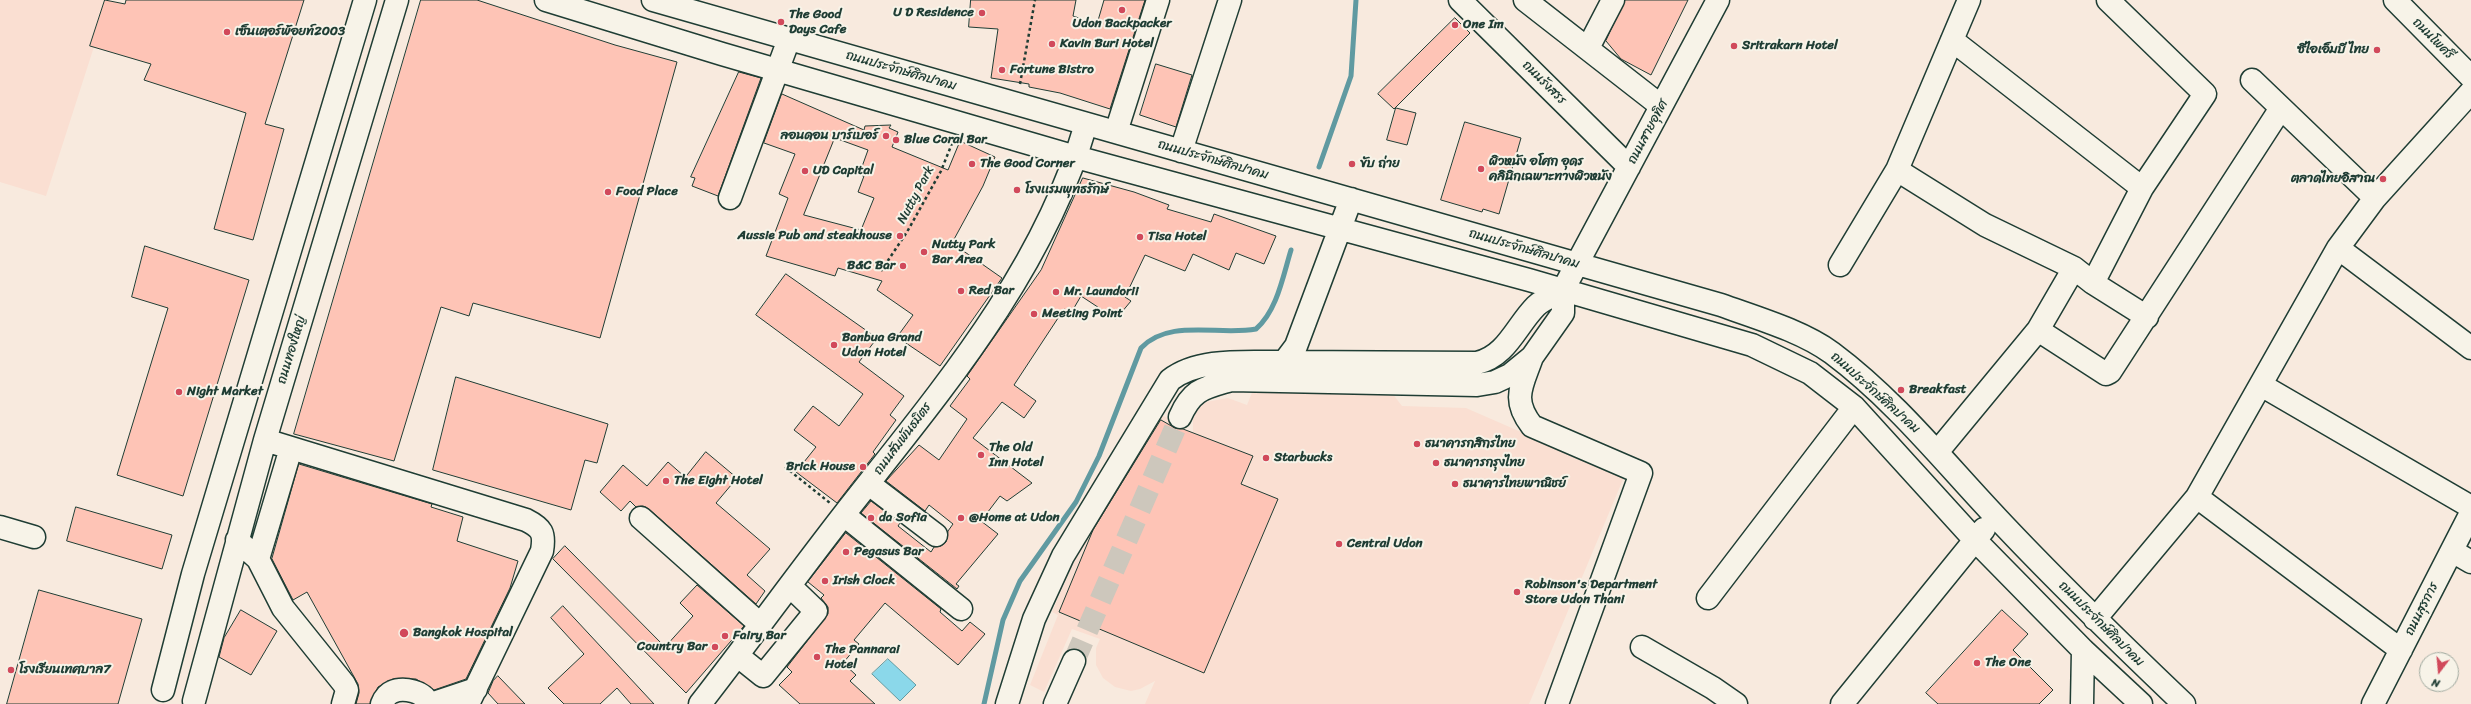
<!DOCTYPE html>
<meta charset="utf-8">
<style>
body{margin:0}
#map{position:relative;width:2471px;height:704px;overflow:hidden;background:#f8eade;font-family:Sriracha,sans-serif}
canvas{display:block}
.north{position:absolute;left:2419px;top:652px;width:40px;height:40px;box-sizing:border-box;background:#f7f3e8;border:1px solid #a1aaa0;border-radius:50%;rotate:196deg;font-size:11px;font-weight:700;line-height:16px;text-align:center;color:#1f3d34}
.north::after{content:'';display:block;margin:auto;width:14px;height:18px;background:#d1495b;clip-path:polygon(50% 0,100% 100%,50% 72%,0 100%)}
</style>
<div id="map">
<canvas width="2471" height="704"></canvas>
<div class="north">N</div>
</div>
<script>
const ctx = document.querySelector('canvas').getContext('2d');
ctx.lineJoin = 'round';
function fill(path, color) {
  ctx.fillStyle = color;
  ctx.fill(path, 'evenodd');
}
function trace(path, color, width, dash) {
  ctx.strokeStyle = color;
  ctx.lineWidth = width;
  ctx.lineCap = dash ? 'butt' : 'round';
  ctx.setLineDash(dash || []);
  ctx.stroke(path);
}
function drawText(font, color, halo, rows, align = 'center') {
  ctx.font = font + ' Sriracha,"Playpen Sans Thai",sans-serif';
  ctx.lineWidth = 4;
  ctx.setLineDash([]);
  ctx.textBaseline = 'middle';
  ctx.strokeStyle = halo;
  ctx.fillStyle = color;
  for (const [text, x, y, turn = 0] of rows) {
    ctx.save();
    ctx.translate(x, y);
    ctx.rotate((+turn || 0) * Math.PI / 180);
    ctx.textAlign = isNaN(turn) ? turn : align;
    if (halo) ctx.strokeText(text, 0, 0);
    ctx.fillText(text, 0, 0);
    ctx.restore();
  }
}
const built = new Path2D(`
 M0 0H109L46 196 0 182Z
 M1253 390 1392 393 1402 406 1466 408 1624 477 1529 704H1145L1155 681 1140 689 1131 691 1115 687 1103 678 1096 665V648L1100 639 1072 629 1044 692 1030 685 1058 615 1052 612 1141 408 1182 423 1185 430 1193 432V419L1197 410 1206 402 1228 398 1247 405Z`);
const water = new Path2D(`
 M888 659 916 685 900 701 872 674Z`);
const stream = new Path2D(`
 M1319 167 1351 76 1356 0
 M984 704 1003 620 1020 581 1076 502 1099 456 1141 348C1169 318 1219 336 1256 329 1277 311 1283 276 1291 250`);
const building = new Path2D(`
 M105 0 125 4 126 0H304L265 124 284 129 253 240 214 229 246 113 144 80 151 64 90 46Z
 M421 0H477L615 45 677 62 600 338 473 303 469 316 441 307 394 461 294 434Z
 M971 0H1076L1073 16 1097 24 1104 0H1145L1110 109 1060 93 1029 87V84L991 78 998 29 969 27Z
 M1625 0H1688L1651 75 1621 59 1606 41Z
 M1455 18 1470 33 1394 109 1378 94Z
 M1156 64 1192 75 1176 127 1140 115Z
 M739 72 761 78 718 196 692 186 695 178 691 177Z
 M782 94 864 130 865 126 891 125 889 128 898 132 892 147 948 170 960 141 995 157 983 186 952 243 1002 278 940 366 897 337 913 315 877 290 882 281 838 268 835 276 766 256 788 198 779 194 795 154 764 143ZM835 138 868 150 859 175 864 176 858 192 874 198 861 230 804 215Z
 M1396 108 1416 113 1407 145 1387 140Z
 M1465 122 1521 138 1499 214 1483 209 1482 212 1441 200Z
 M1083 178 1134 192 1169 205 1167 209 1211 222 1214 214 1276 236 1264 264 1236 253 1229 270 1193 254 1185 271 1145 255 1125 297 1131 301 1116 319 1081 296 1071 313 1064 309 1014 385 1036 401 1024 418 1002 402 973 438 1032 483 1007 501 1000 496 981 521 998 534 956 584 959 586 957 589 861 513 871 501 900 523 898 526 931 552 934 547 941 546 946 542 948 531 953 524 929 505 925 511 886 481 919 445 939 460 967 419 950 406 970 379 967 376 1041 270Z
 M145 246 249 280 183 496 117 475 168 308 132 297Z
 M786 274 877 338 859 362 904 396 890 415 896 420 873 452 875 454 837 503 796 472 816 447 794 430 813 406 839 426 863 394 756 315Z
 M456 377 608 424 597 463 585 460 571 510 433 470Z
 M1161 420 1175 428 1183 429 1253 456 1241 484 1278 499 1204 673 1059 612 1093 530Z
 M706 452 737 478 716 503 770 549 747 575 765 591 756 604 649 509 643 506 636 507 630 501 621 511 600 492 623 465 647 486 668 462 685 477Z
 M299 464 432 504 431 507 463 517 457 541 518 561 510 588 466 679 434 690 416 679H393L378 687 370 704H356L359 693 358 684 307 592 293 600 272 559Z
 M76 507 172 535 162 569 67 541Z
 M846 533 941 609 940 612 962 631 970 622 985 634 958 665 885 603 854 640 859 644 843 663 856 675 850 681 875 704H800L779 685 792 672 787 667 828 614V607L821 598 824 595 808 582Z
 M565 546 665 647 693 616 680 603 697 585 744 626 686 693 553 559Z
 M39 590 142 619 118 704H7Z
 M563 606 654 704H631L617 688 600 704H564L548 688 584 654 551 618Z
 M241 610 277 631 251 675 219 657 224 638Z
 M2002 610 2028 634 2013 650 2053 690 2039 704H1938L1926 693Z
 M498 676 525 704H498L488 693 493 681Z`);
const minorTunnel = new Path2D(`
 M1074 661 1180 417`);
const path = new Path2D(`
 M1020 84 1035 0
 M881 271 907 232 941 171 953 141
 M785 467 830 503`);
const minor = new Path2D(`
 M546 0 722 54 1076 157 1529 280 1752 345 1810 373 1854 407 1974 539 2083 650 2141 704
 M653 0 1721 305C1757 318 1802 331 1832 353 1895 400 1944 462 1997 518 2057 582 2120 643 2184 704
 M1460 0 1629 167
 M1525 0 1661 106
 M1952 40 2142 188
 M1588 48 1613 0
 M2252 80 2375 198
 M1116 132 1158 0
 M1181 151 1230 0
 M1897 170 1969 0
 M730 198 789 39
 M2338 248 2471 348
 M1840 265 1897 170 1985 225 2074 268 2093 283 2142 188 2205 94 2108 0
 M2093 283 2147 317
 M2038 330 2106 374 2110 372 2281 108
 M1532 357C1522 386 1511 399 1532 426L1641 473 1557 704
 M1284 362 1477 363C1507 356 1516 326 1536 306 1543 299 1555 295 1563 290
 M2261 385 2471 507
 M1180 417C1192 389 1204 388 1231 380L1477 385 1495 382 1510 375 1532 357 1563 313V290L1718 0
 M265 440 526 520C542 528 545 533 542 551L468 704
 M1938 451 2038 330 2074 268
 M869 484 936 535
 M2197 497 2401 650
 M844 515 961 609
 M641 518 761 625
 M0 527 34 537
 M237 540 258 559 283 608 344 684 347 690 343 704
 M2452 551 2471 562
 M258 559 291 448
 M1708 598 1854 407
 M2095 619 2197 497 2338 248 2375 198 2471 92
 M1642 647 1713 688 1736 704
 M738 656 763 676 816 611 791 587
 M163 690 193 574 365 0
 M194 701 265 440 397 0
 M382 704C384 699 387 694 392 692 403 687 425 691 428 704
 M431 704 476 689
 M700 704C749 641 796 576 845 513 939 393 1043 273 1086 124
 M1007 704 1034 619 1063 556 1170 380C1200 357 1248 363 1284 362L1296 346 1351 199
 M1055 704 1074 661
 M1842 704 1984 529
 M2082 704 2083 650
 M2373 704 2471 513`);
const major = new Path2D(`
 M2395 0 2471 77`);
const markers = [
 [1122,10,4,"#d1495b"],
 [982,13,4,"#d1495b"],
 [781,22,4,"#d1495b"],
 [1455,25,4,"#d1495b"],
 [227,32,4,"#d1495b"],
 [1052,44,4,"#d1495b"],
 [1734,46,4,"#d1495b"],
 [2377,50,4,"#d1495b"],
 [1002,70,4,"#d1495b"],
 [886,136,4,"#d1495b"],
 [896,140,4,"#d1495b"],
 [972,164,4,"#d1495b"],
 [1352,164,4,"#d1495b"],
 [1481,169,4,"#d1495b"],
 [805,171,4,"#d1495b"],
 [2383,179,4,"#d1495b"],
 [1017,190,4,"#d1495b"],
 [608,192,4,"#d1495b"],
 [900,236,4,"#d1495b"],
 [1140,237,4,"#d1495b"],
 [924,252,4,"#d1495b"],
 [903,266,4,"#d1495b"],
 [961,291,4,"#d1495b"],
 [1056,292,4,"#d1495b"],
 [1034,314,4,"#d1495b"],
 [834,345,4,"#d1495b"],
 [1901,390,4,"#d1495b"],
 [179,392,4,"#d1495b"],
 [1417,444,4,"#d1495b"],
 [981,455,4,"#d1495b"],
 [1266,458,4,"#d1495b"],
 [1436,463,4,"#d1495b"],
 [863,467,4,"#d1495b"],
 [666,481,4,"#d1495b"],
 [1455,484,4,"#d1495b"],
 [871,518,4,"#d1495b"],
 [961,518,4,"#d1495b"],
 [1339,544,4,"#d1495b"],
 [846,552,4,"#d1495b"],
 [825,581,4,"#d1495b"],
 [1517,592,4,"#d1495b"],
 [404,633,5,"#d1495b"],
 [725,636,4,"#d1495b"],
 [715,647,4,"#d1495b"],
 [817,657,4,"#d1495b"],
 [1977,663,4,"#d1495b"],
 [11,670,4,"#d1495b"]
];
const poiNames = [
 ["U D Residence",974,13,"right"],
 ["The Good",789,15],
 ["Days Cafe",789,30],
 ["Udon Backpacker",1122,24,"center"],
 ["One Im",1463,25],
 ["เซ็นเตอร์พ้อยท์2003",235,32],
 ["Kavin Buri Hotel",1060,44],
 ["Sritrakarn Hotel",1742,46],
 ["ซีไอเอ็มบี ไทย",2369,50,"right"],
 ["Fortune Bistro",1010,70],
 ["ลอนดอน บาร์เบอร์",878,136,"right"],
 ["Blue Coral Bar",904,140],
 ["ผิวหนัง อโศก อุดร",1489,162],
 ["คลินิกเฉพาะทางผิวหนัง",1489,177],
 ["The Good Corner",980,164],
 ["ขับ ถ่าย",1360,164],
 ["UD Capital",813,171],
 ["ตลาดไทยอิสาณ",2375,179,"right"],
 ["โรงเเรมพุทธรักษ์",1025,190],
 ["Food Place",616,192],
 ["Aussie Pub and steakhouse",892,236,"right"],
 ["Tisa Hotel",1148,237],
 ["Nutty Park",932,245],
 ["Bar Area",932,260],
 ["B&C Bar",895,266,"right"],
 ["Red Bar",969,291],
 ["Mr. Laundorii",1064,292],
 ["Meeting Point",1042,314],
 ["Banbua Grand",842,338],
 ["Udon Hotel",842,353],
 ["Breakfast",1909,390],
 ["Night Market",187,392],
 ["ธนาคารกสิกรไทย",1425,444],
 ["The Old",989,448],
 ["Inn Hotel",989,463],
 ["Starbucks",1274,458],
 ["ธนาคารกรุงไทย",1444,463],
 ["Brick House",855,467,"right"],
 ["The Eight Hotel",674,481],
 ["ธนาคารไทยพาณิชย์",1463,484],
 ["da Sofia",879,518],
 ["@Home at Udon",969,518],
 ["Central Udon",1347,544],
 ["Pegasus Bar",854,552],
 ["Irish Clock",833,581],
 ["Robinson's Department",1525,585],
 ["Store Udon Thani",1525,600],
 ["Bangkok Hospital",413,633],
 ["Fairy Bar",733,636],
 ["Country Bar",707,647,"right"],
 ["The Pannarai",825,650],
 ["Hotel",825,665],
 ["The One",1985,663],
 ["โรงเรียนเทศบาล7",19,670]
];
const streetNames = [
 ["ถนนโพศรี",2433,39,45],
 ["ถนนประจักษ์ศิลปาคม",901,71,16],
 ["ถนนรังสรร",1544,83,45],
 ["ถนนสายอุทิศ",1648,132,-62],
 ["ถนนประจักษ์ศิลปาคม",1213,160,16],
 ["Nutty Park",916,195,-62],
 ["ถนนประจักษ์ศิลปาคม",1524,249,16],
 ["ถนนทองใหญ่",292,350,-73],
 ["ถนนประจักษ์ศิลปาคม",1875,393,42],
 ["ถนนสัมพันธมิตร",903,439,-53],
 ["ถนนสุรการ",2422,609,-63],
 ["ถนนประจักษ์ศิลปาคม",2101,624,45]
];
fill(built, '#fadfd2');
fill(water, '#8bd8ea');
trace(water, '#609aa1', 1);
trace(stream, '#609aa1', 5);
fill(building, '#fec4b6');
trace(building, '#1f3d34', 1);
trace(minorTunnel, '#cdc7bc', 22, [22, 11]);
trace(minor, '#1f3d34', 25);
trace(major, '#1f3d34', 25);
trace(path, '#1f3d34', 2.5, [3, 3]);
trace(minor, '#f7f3e8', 22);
trace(major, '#f7f3e8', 22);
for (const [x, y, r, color] of markers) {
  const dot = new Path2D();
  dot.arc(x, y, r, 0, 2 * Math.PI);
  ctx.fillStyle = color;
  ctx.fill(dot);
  trace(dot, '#f7f3e8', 1.5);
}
drawText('bold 13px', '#1f3d34', '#f7f3e8', poiNames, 'left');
drawText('13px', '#1f3d34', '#f7f3e8', streetNames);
</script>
